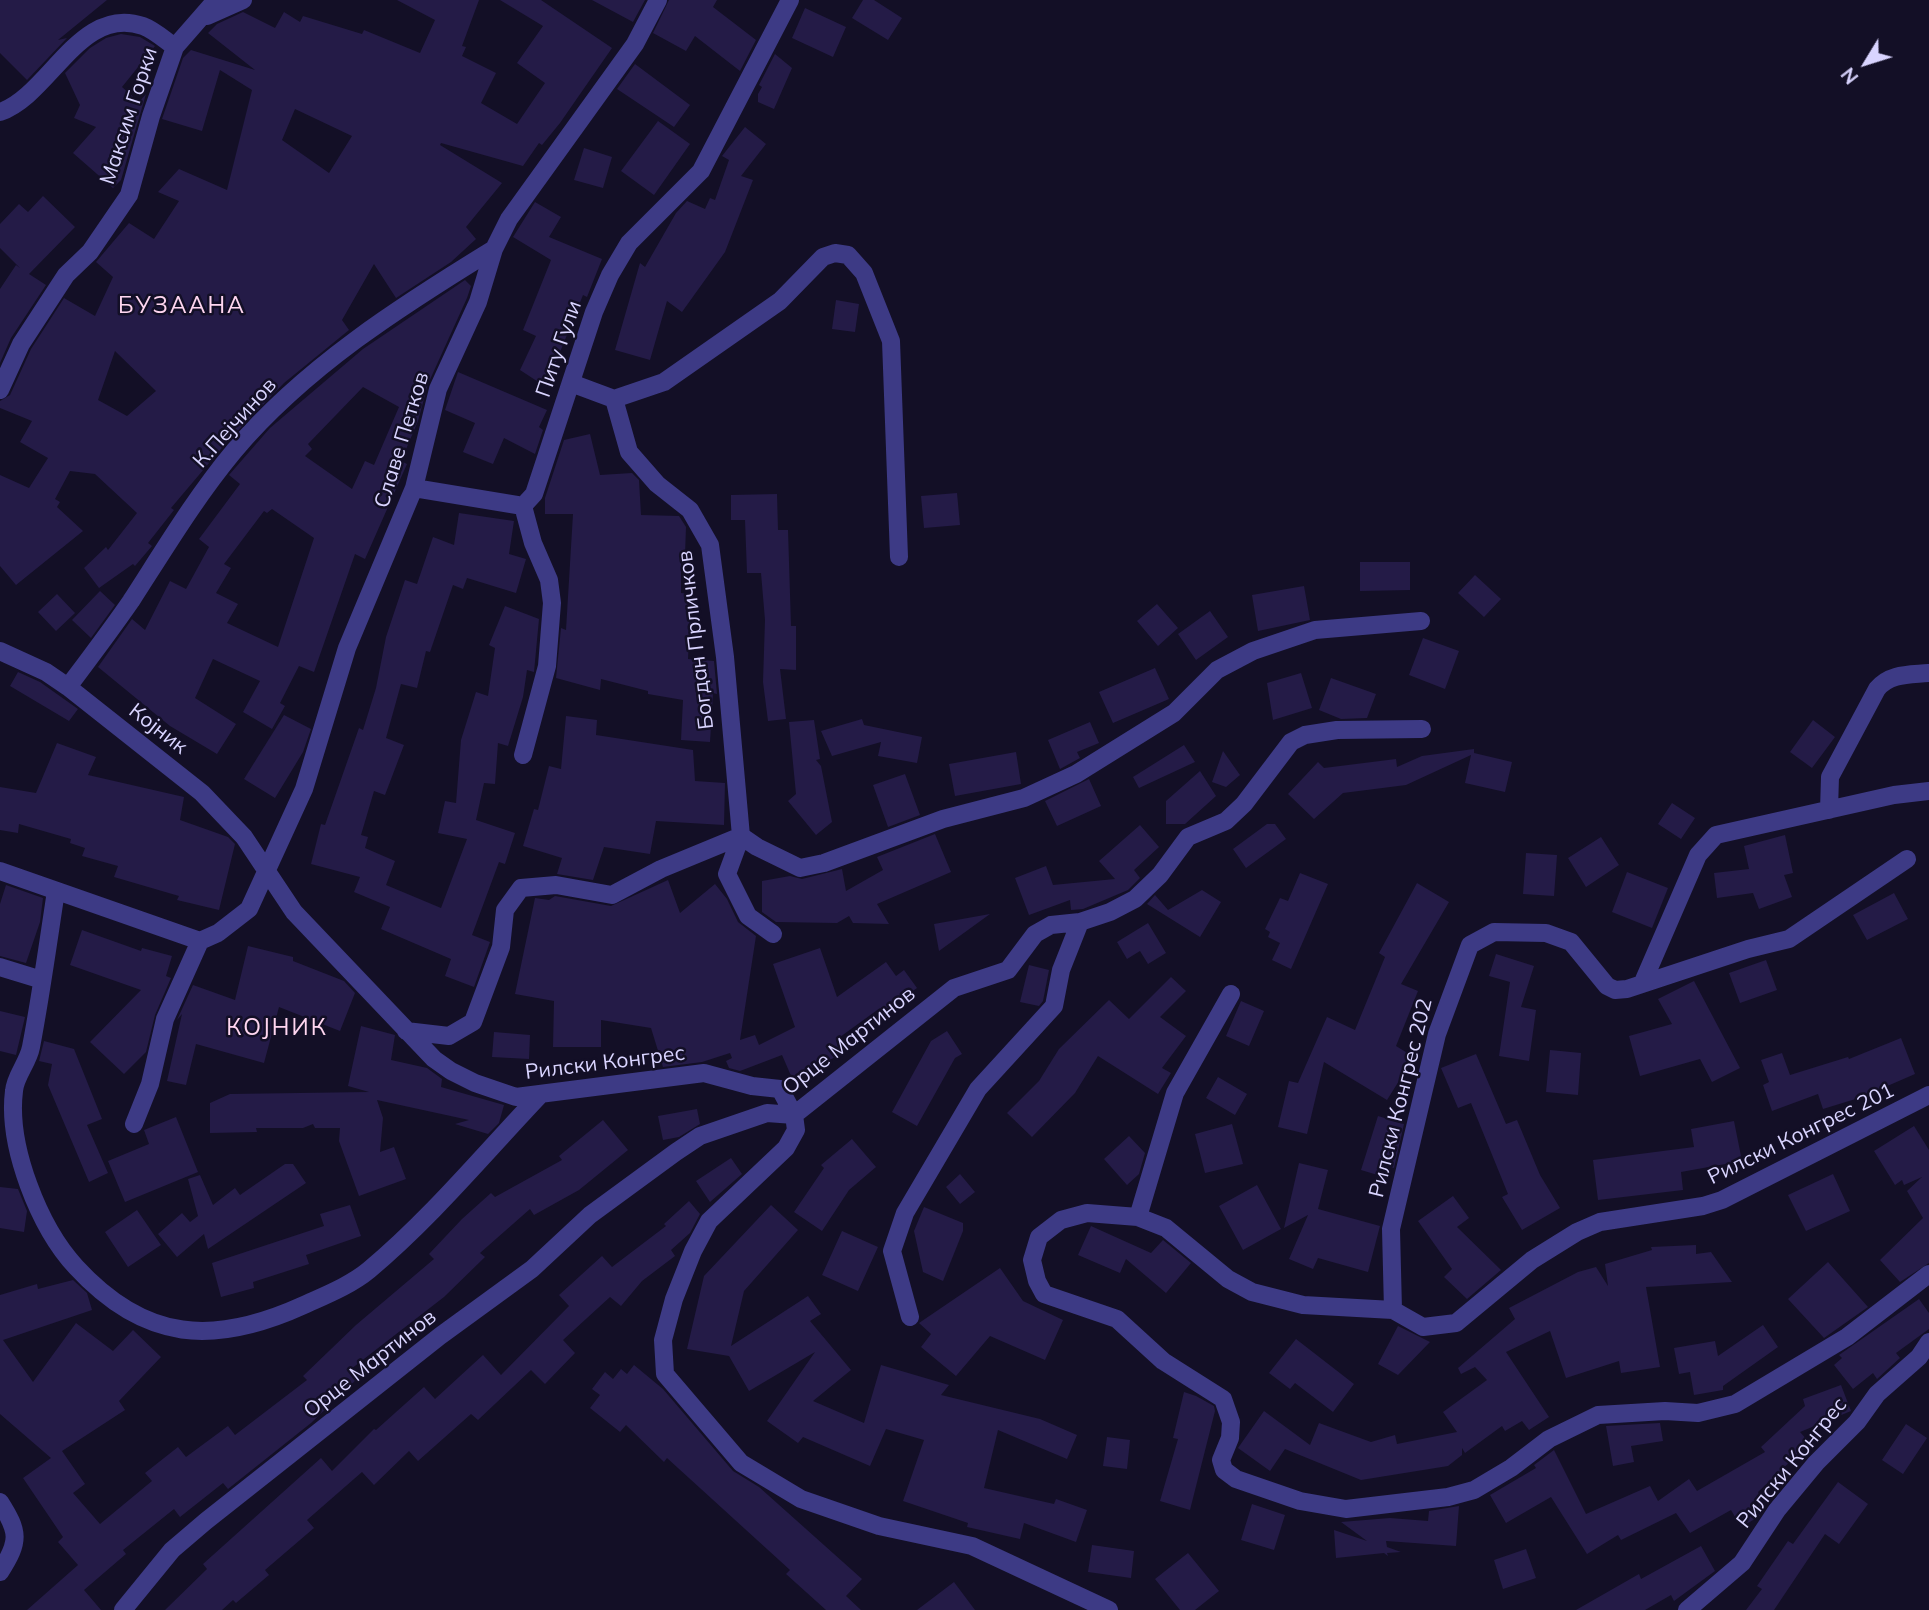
<!DOCTYPE html>
<meta charset="utf-8">
<style>
body{margin:0}
#map{position:relative;width:1929px;height:1610px;overflow:hidden;background:#130f26;font-family:Mulish,sans-serif}
canvas{display:block}
.north{position:absolute;left:1831px;top:28px;width:70px;height:70px;-webkit-text-stroke:5px #130f26;paint-order:stroke;rotate:232deg;font-size:19px;font-weight:700;line-height:28px;text-align:center;color:#d9d4ff}
.north::after{content:'';display:block;margin:auto;width:24px;height:32px;background:#d9d4ff;clip-path:polygon(50% 0,100% 100%,50% 72%,0 100%)}
</style>
<div id="map">
<canvas width="1929" height="1610"></canvas>
<div class="north">N</div>
</div>
<script>
const ctx = document.querySelector('canvas').getContext('2d');
ctx.lineJoin = 'round';
function fill(path, color) {
  ctx.fillStyle = color;
  ctx.fill(path, 'evenodd');
}
function trace(path, color, width, dash) {
  ctx.strokeStyle = color;
  ctx.lineWidth = width;
  ctx.lineCap = dash ? 'butt' : 'round';
  ctx.setLineDash(dash || []);
  ctx.stroke(path);
}
function drawText(font, color, halo, rows, align = 'center') {
  ctx.font = font + ' Mulish,sans-serif';
  ctx.lineWidth = 5;
  ctx.setLineDash([]);
  ctx.textBaseline = 'middle';
  ctx.strokeStyle = halo;
  ctx.fillStyle = color;
  for (const [text, x, y, turn = 0] of rows) {
    ctx.save();
    ctx.translate(x, y);
    ctx.rotate((+turn || 0) * Math.PI / 180);
    ctx.textAlign = isNaN(turn) ? turn : align;
    if (halo) ctx.strokeText(text, 0, 0);
    ctx.fillText(text, 0, 0);
    ctx.restore();
  }
}
const building = new Path2D(`
 M0 0H107L58 40 67 38 27 80 0 53Z
 M397 0H479L462 46 466 47 462 56 496 73 481 103 517 124 545 83 517 63 543 26 500 0H541L612 48 560 123 542 145 539 143 523 166 441 143 440 145 502 183 466 227 476 239 451 262 396 298 374 264 342 320 349 330 284 383 226 443 171 508 174 510 148 543 152 546 135 566 133 564 99 588 84 568 106 547 108 550 137 513 95 474 70 471 55 499 60 502 57 507 83 531 16 585 0 566V475L29 488 48 458 20 442 32 421 0 408V401L10 395 31 349 64 298 95 316 113 277 96 262 129 223 154 239 179 201 158 192 179 169 227 190 252 90 220 70 202 131 162 119 183 58 191 50 255 70 208 33 217 24 243 12 275 28 284 12 300 22 303 16 362 34 364 30 420 53 435 20ZM295 109 352 136 329 173 282 140ZM115 351 156 391 127 416 98 400Z
 M592 0H645L633 22Z
 M669 0H717L713 7 756 40 740 71 695 36 686 51 653 33Z
 M863 0H874L902 18 888 40 852 18Z
 M805 8 846 27 833 57 792 38Z
 M121 34 140 37 155 46 122 87 139 102 146 94 121 180 113 188 73 153 96 127 74 118 80 105 65 73 90 48 106 38Z
 M775 54 792 68 774 109 758 102V94L762 87 759 85Z
 M635 64 690 105 674 127 617 89Z
 M658 121 690 144 654 195 621 171Z
 M745 127 766 144 741 176 753 180 725 252 682 312 667 301 650 360 615 350 640 263 645 267 676 213 687 201 705 209 710 198 715 200 729 160 722 156Z
 M584 148 612 157 603 188 574 180Z
 M43 196 75 227 29 274 46 285 11 338 0 363V289L16 265 20 268 0 248V224L19 204 28 212Z
 M535 202 561 217 549 237 602 259 587 297 583 295 546 387 520 370 536 336 523 330 551 260 513 237Z
 M465 280 471 286 467 298 428 384 418 421 401 461 407 464 365 559 355 554 314 672 299 666 280 703 285 706 272 729 243 712 260 681 213 659 195 698 236 724 217 754 170 726 98 667 132 619 145 630 170 581 186 589 209 547 199 539 240 484 229 475 270 428 363 349ZM363 387 399 407 374 465 365 461 352 489 305 456 312 449 308 444ZM272 509 314 538 278 647 227 623 238 604 216 593 231 568 224 564 264 511 267 513Z
 M836 300 859 304 855 332 832 329Z
 M458 372 547 410 539 427 543 430 535 454 504 438 493 464 463 452 475 423 445 410Z
 M590 434 600 475 632 473 639 480 641 515 679 516 686 527 685 555H681V593L691 594 688 659 714 661 717 694 713 693 710 742 681 740 683 700 648 694V691L601 679 600 690 556 678 561 628 566 630 573 514H545V498L564 440Z
 M957 493 960 525 924 528 921 496Z
 M777 494 778 530H788L791 626H796V670L780 669 786 719 768 721 763 682 765 620 761 573H747L745 520H731V495Z
 M459 513 514 521 509 554 526 559 516 593 467 578 463 589 453 585 430 652 426 651 417 688 401 684 386 738 404 745 385 795 374 791 361 835 368 837 365 848 395 861 386 885 441 908 467 839 438 833 445 801 456 803 461 740 476 692 488 696 495 648 489 645 505 606 539 619 534 672 527 670 523 697 508 746 498 743 495 784 484 783 476 820 515 833 505 864 499 862 472 935 490 942 474 987 445 976 451 959 381 929 390 907 354 892 360 877 311 864 321 824 325 825 359 728 363 730 376 688 386 637 405 580 417 584 433 537 454 545Z
 M1360 562H1410V590L1360 591Z
 M1475 575 1501 599 1484 617 1458 593Z
 M1304 586 1310 620 1258 631 1252 595Z
 M100 591 115 605 91 638 72 620Z
 M57 594 75 613 56 631 38 612Z
 M1157 604 1178 628 1158 646 1137 621Z
 M1210 611 1228 637 1196 660 1178 634Z
 M1423 638 1459 651 1445 689 1409 675Z
 M1155 668 1169 699 1113 723 1099 692Z
 M18 672 40 682 78 709 69 721 10 686Z
 M1301 673 1312 708 1273 720 1267 683Z
 M1331 678 1376 694 1367 718 1341 719 1319 710Z
 M284 715 311 729 303 752 275 798 244 779Z
 M566 716 597 720 596 735 693 750 695 781 725 783 724 825 656 821 650 854 604 847 593 880 557 874 562 858 523 846 534 809 538 810 549 766 561 769Z
 M862 719 864 725 922 737 917 763 878 756 881 742 832 756 821 731Z
 M814 720 820 759 816 760 821 766 832 822 816 835 788 801 796 794 789 722Z
 M1813 720 1835 737 1812 768 1790 752Z
 M1090 722 1099 743 1077 752 1080 758 1060 769 1048 740Z
 M57 743 96 757 88 775 184 797 180 820 228 837 235 844 219 910 177 900 179 896 114 877 118 866 82 856 85 848 70 843 71 839 19 824 18 833 0 830V787L36 793Z
 M1184 745 1195 762 1139 788 1133 777Z
 M1474 749V753L1512 762 1505 792 1465 783 1471 755 1406 785 1343 793 1314 819 1288 794 1318 762 1324 768 1396 759 1397 767 1422 756Z
 M1223 751 1240 775 1226 787 1212 782Z
 M1016 752 1021 784 955 796 949 764Z
 M1200 771 1216 796 1185 824H1166V801Z
 M905 774 920 815 888 827 873 785Z
 M1089 779 1101 806 1057 826 1045 801Z
 M1672 803 1695 818 1681 839 1658 824Z
 M1267 824H1275L1286 839 1246 868 1233 849Z
 M1140 825 1159 847 1134 870 1140 878 1128 890 1083 909 1071 910 1070 900 1029 915 1015 878 1046 866 1053 885 1115 879 1099 861Z
 M935 834 951 872 877 904 889 924 853 923 849 916 837 923 776 922 762 912V881L790 876 802 879 842 869 846 891 883 870 877 857Z
 M1785 835 1793 873 1784 875 1792 897 1759 909 1753 893 1717 898 1714 873 1749 869 1744 846Z
 M1601 837 1619 865 1586 887 1568 858Z
 M1526 853 1557 855 1554 896 1523 894Z
 M1627 872 1668 888 1652 928 1612 912Z
 M1300 873 1328 884 1291 969 1272 960 1280 943 1268 937 1270 932 1265 929 1280 898 1288 901Z
 M668 880 680 913 715 884 727 899 738 922 756 936 740 1040 755 1035 759 1045 795 1027 773 964 820 948 837 997 886 962 896 976 904 970 917 988 883 1012 880 1008 840 1037 846 1052 792 1078 782 1055 740 1071 729 1068 726 1061 732 1058 730 1053 702 1062 663 1067 651 1028 601 1020V1047H553L554 1001 515 994 535 898 549 900 555 896 611 906Z
 M1417 883 1449 902 1401 984 1418 991 1396 1046 1414 1057 1387 1100 1324 1062 1307 1134 1278 1127 1289 1081 1298 1083 1327 1017 1355 1030 1385 957 1379 953Z
 M6 885 43 898 40 922 26 963 0 956V904Z
 M1202 890 1221 902 1200 937 1147 904 1155 895 1168 910Z
 M1894 893 1908 919 1867 940 1853 915Z
 M990 914 939 951 934 924Z
 M1148 923 1166 953 1148 964 1140 951 1127 959 1117 942Z
 M82 930 141 951 142 948 172 956 166 976 171 978 155 1015 146 1052 124 1074 90 1042 141 990 70 965Z
 M248 946 293 957V961L344 981 355 993 340 1031 279 1007 264 1063 196 1044 186 1085 167 1081 182 1014 177 1020 193 985 235 1000Z
 M1496 954 1534 966 1521 1007 1536 1010 1529 1061 1499 1056 1510 982 1489 976Z
 M1766 960 1777 990 1740 1003 1729 973Z
 M1029 965 1049 970 1043 1001 1039 1006 1020 1002Z
 M1171 977 1186 991 1160 1017 1186 1036 1162 1068 1171 1073 1158 1094 1098 1056 1075 1093 1032 1137 1007 1113 1039 1081 1059 1049 1109 1000 1129 1019Z
 M1694 981 1740 1068 1712 1082 1700 1059 1640 1076 1629 1036 1672 1024 1658 999Z
 M1241 1001 1264 1011 1249 1046 1226 1036Z
 M0 1011 25 1017 16 1055 0 1051Z
 M361 1026 395 1035 391 1060 427 1068 442 1079 441 1087 504 1105 499 1123 488 1134 455 1124 469 1120 377 1100 383 1118 380 1152 394 1147 406 1179 359 1196 339 1141 340 1128H315L313 1124 303 1128H256L257 1132 210 1133V1103L230 1094 369 1092 348 1086Z
 M947 1031 962 1054 955 1058 917 1126 892 1112 931 1041Z
 M494 1032 530 1035 529 1059 492 1057Z
 M1901 1038 1915 1074 1862 1097 1823 1109 1818 1094 1772 1111 1763 1085 1769 1082 1761 1060 1782 1053 1790 1075 1848 1057 1849 1059Z
 M44 1041 74 1049 102 1119 87 1125 108 1173 89 1182 48 1085 52 1064 39 1061Z
 M1550 1050 1581 1053 1578 1095 1546 1092Z
 M1476 1054 1506 1124 1517 1120 1540 1175 1560 1208 1522 1230 1502 1197 1508 1194 1471 1103 1458 1108 1441 1068Z
 M1218 1077 1247 1094 1235 1115 1206 1098Z
 M697 1109 700 1124 679 1137 663 1140 658 1116Z
 M1378 1116 1404 1124 1394 1168 1385 1165 1381 1176 1361 1170Z
 M176 1117 198 1172 125 1202 108 1161 149 1144 144 1130Z
 M603 1120 628 1150 579 1190 534 1215 530 1209 480 1253 485 1257 444 1297 351 1369 359 1377 311 1423 228 1489 223 1483 180 1517 174 1509 123 1550 126 1554 84 1590 101 1610H27L78 1565 58 1542 63 1537 23 1478 51 1458 0 1414V1295L37 1284 38 1289 73 1280 87 1293 92 1310 3 1340 33 1382 76 1323 113 1351 133 1330 161 1357 119 1401 125 1410 62 1451 85 1484 73 1493 100 1524 152 1481 145 1473 178 1447 186 1457 228 1426 235 1435 307 1380 303 1376 356 1325 434 1259 429 1254 462 1219 491 1193 495 1197 562 1160 559 1156Z
 M1734 1121 1742 1161 1681 1172 1683 1190 1598 1200 1593 1160 1694 1147 1691 1129Z
 M1232 1124 1243 1164 1205 1173 1195 1134Z
 M1914 1126 1929 1150V1263L1900 1282 1880 1260 1923 1218 1907 1191 1922 1177 1904 1185 1902 1180 1895 1185 1874 1151Z
 M1129 1136 1145 1153 1139 1174 1127 1185 1104 1159Z
 M852 1139 876 1167 849 1190 822 1231 794 1212 824 1168 821 1165Z
 M731 1158 742 1174 710 1202 696 1181Z
 M1299 1163 1328 1170 1318 1209 1380 1226 1368 1272 1318 1258 1313 1269 1289 1259 1308 1215 1284 1228Z
 M285 1164H293L306 1183 208 1249 204 1234 177 1257 158 1234 182 1213 190 1222 198 1216 188 1179 200 1175 213 1205 235 1188 240 1195Z
 M960 1174 975 1192 960 1204 946 1187Z
 M1833 1174 1850 1211 1806 1231 1788 1195Z
 M1257 1185 1281 1229 1243 1250 1219 1206Z
 M0 1187 18 1189 27 1211 24 1232 0 1228Z
 M1453 1196 1469 1218 1457 1227 1501 1270 1467 1299 1444 1277 1452 1269 1418 1221Z
 M689 1201 700 1214 690 1233 671 1250 675 1256 642 1281 621 1306 610 1297 563 1340 575 1353 545 1384 531 1370 478 1420 471 1414 418 1461 409 1451 374 1485 362 1472 307 1520 314 1528 265 1570 269 1575 236 1603 233 1600 222 1610H165L207 1569 203 1564 321 1458 332 1471 374 1429 376 1430 424 1387 435 1399 483 1355 501 1375 569 1306 559 1295 602 1256 612 1267 666 1226 664 1224Z
 M350 1205 361 1236 306 1255 309 1264 253 1282 254 1288 221 1297 212 1263 324 1226 320 1214Z
 M771 1205 798 1230 744 1291 731 1346 808 1296 821 1314 810 1321 851 1370 813 1401 864 1423 881 1365 949 1385 941 1395 1040 1419 1077 1435 1067 1459 998 1430 984 1488 1054 1504 1056 1499 1087 1510 1076 1542 1024 1523 1020 1539 967 1527 968 1523 903 1501 924 1440 886 1429 870 1466 803 1437 798 1443 767 1421 815 1352 749 1391 729 1356 687 1349 704 1276Z
 M924 1207 963 1223V1231L943 1281 923 1272 914 1231Z
 M137 1210 161 1245 128 1267 105 1232Z
 M1091 1226 1151 1253 1163 1240 1191 1263 1166 1293 1126 1259 1120 1273 1078 1255Z
 M842 1231 878 1247 858 1291 822 1275Z
 M1696 1245V1254L1711 1252 1732 1282 1646 1287 1660 1367 1621 1373 1619 1361 1566 1378 1550 1331 1506 1352 1549 1417 1529 1430 1522 1421 1505 1431 1502 1426 1465 1453 1462 1448V1455L1448 1466 1361 1480 1285 1449 1270 1471 1238 1448 1264 1411 1310 1445 1319 1423 1371 1442 1395 1435 1397 1444 1457 1432 1443 1412 1487 1380 1475 1367 1461 1374 1458 1368 1515 1319 1509 1308 1578 1272 1596 1267 1608 1286 1605 1264 1652 1250 1651 1247Z
 M1828 1262 1868 1307 1824 1338 1788 1299Z
 M1000 1268 1023 1301 1063 1320 1045 1360 990 1336 956 1376 921 1347 931 1334 919 1323Z
 M1919 1299 1929 1313V1329L1896 1353 1900 1358 1877 1379 1873 1373 1853 1389 1834 1365 1842 1358 1839 1355Z
 M1763 1325 1778 1347 1723 1386V1390L1694 1395 1690 1372 1679 1374 1674 1348 1715 1341 1718 1356Z
 M1398 1326 1430 1342 1398 1375 1378 1364Z
 M1296 1339 1354 1384 1333 1412 1295 1383 1290 1389 1269 1373Z
 M634 1365 663 1389 733 1471 759 1487 862 1579 846 1596 861 1610H826L786 1574 790 1570 667 1458 664 1462 626 1425 620 1432 590 1408 600 1395 592 1389 605 1372 613 1379 621 1369 627 1374Z
 M1841 1385 1851 1411 1800 1432 1810 1443 1758 1492 1761 1497 1752 1503 1760 1516 1741 1527 1731 1510 1690 1533 1676 1513 1621 1540 1618 1535 1587 1554 1551 1497 1506 1523 1490 1495 1536 1468 1534 1465 1554 1450 1586 1514 1650 1486 1658 1501 1689 1479 1697 1491 1765 1452 1761 1447 1805 1406 1803 1399Z
 M1184 1392 1196 1396 1214 1406 1215 1411 1190 1510 1160 1501 1178 1439 1173 1438Z
 M1660 1423 1663 1441 1631 1446 1634 1462 1613 1466 1606 1426Z
 M1906 1424 1927 1438 1903 1474 1882 1460Z
 M1107 1437 1130 1440 1127 1469 1103 1466Z
 M1838 1482 1868 1504 1839 1544 1825 1534 1774 1610H1746L1762 1589 1757 1586 1788 1541 1793 1544Z
 M1252 1504 1285 1515 1274 1550 1241 1540Z
 M1459 1506 1456 1546 1386 1541 1387 1547 1401 1552 1387 1553 1388 1556 1384 1553 1336 1558 1334 1530 1367 1541 1341 1522 1390 1518 1428 1521 1429 1511Z
 M1092 1545 1134 1551 1131 1578 1088 1572Z
 M1701 1546 1715 1571 1674 1601 1671 1595 1645 1610H1576L1639 1574 1641 1579Z
 M1526 1549 1536 1578 1503 1589 1494 1560Z
 M1188 1553 1219 1591 1195 1610H1180L1155 1579Z
 M954 1582 975 1610H917Z`);
const street = new Path2D(`
 M207 16 243 0
 M0 112C50 95 80 4 143 26 154 30 165 40 175 47
 M571 383 614 399 629 452 657 484 690 510 710 545 725 657 741 836 727 874 748 916 773 934
 M0 390 21 344 66 275 90 252 129 195 151 116 175 47 216 0
 M614 399 664 382 780 301 823 257 835 253 848 255 864 273 891 341 899 557
 M414 488 523 506
 M0 651 46 672 68 687 202 793 244 837 294 912 434 1059 451 1071 475 1083 516 1097 704 1073 752 1086 780 1089 794 1115 796 1130 786 1148 709 1221 693 1251 674 1299 663 1340 665 1374 741 1463 801 1499 879 1526 972 1546 1109 1610
 M68 687C89 659 111 630 131 601 164 550 195 498 234 451 305 367 401 306 494 249
 M523 755 547 666 552 603 549 580 533 543 523 506 534 494 594 312 610 275 629 243 701 171 790 0
 M1829 810 1830 777 1877 689C1890 673 1910 675 1929 673
 M1907 859 1789 939 1748 949 1627 989 1615 990 1607 986 1571 942 1546 933 1494 932 1470 945 1437 1034 1391 1229 1393 1310 1303 1305 1252 1292 1228 1279 1166 1228 1138 1217 1087 1213 1061 1220 1039 1237 1032 1260 1037 1281 1044 1294 1117 1319 1163 1361 1223 1399 1231 1422 1230 1438 1221 1460 1224 1470 1236 1479 1300 1501 1346 1509 1448 1497 1474 1490 1511 1468 1549 1439 1598 1415 1665 1411 1698 1413 1735 1404 1847 1337 1929 1274
 M0 871 200 941 218 933 249 909 304 789 347 648 414 488 438 389 478 302 494 249 509 219 635 44 658 0
 M56 891C48 943 41 995 31 1047 28 1063 15 1076 14 1091 7 1146 39 1227 76 1267 145 1342 214 1346 304 1305 326 1295 351 1285 369 1270 431 1218 484 1154 539 1096
 M0 967 42 980
 M1643 982 1698 855 1716 835 1894 795 1929 791
 M406 1031 449 1036 473 1022 501 947 505 910 521 888 556 885 612 895 661 869 741 836 757 847 800 868 824 863 943 819 1024 798 1076 774 1174 713 1217 670 1253 651 1315 630 1421 621
 M134 1124 150 1084 165 1019 200 941
 M1138 1217 1175 1093 1231 994
 M1393 1310 1423 1327 1456 1323 1532 1260 1577 1232 1600 1222 1703 1206 1722 1200 1929 1095
 M910 1317 892 1251 905 1213 978 1089 1054 1006 1061 970 1080 922
 M0 1502C19 1532 20 1541 0 1572
 M123 1610 172 1550 206 1521 440 1336 532 1269 590 1215 676 1152 700 1136 767 1113 794 1115 954 988 1008 970 1035 934 1051 925 1080 922 1110 912 1135 899 1160 875 1188 837 1226 821 1244 804 1291 742 1305 735 1337 730 1422 729
 M1687 1610 1742 1563 1777 1510 1816 1463 1857 1422 1877 1394 1919 1357 1929 1342`);
const streetNames = [
 ["Максим Горки",129,116,-72],
 ["Питу Гули",559,349,-71],
 ["К.Пејчинов",235,423,-48],
 ["Славе Петков",402,440,-73],
 ["Богдан Прличков",696,640,-97],
 ["Којник",158,729,38],
 ["Орце Мартинов",849,1041,-38],
 ["Рилски Конгрес",605,1063,-7],
 ["Рилски Конгрес 202",1401,1098,-76],
 ["Рилски Конгрес 201",1801,1134,-26],
 ["Орце Мартинов",370,1364,-38],
 ["Рилски Конгрес",1792,1463,-51]
];
const neighbourhoodNames = [
 ["БУЗААНА",182,306],
 ["КОЈНИК",277,1028]
];
fill(building, '#241b47');
trace(street, '#3d3a85', 18);
drawText('21px', '#d9d4ff', '#130f26', streetNames);
ctx.letterSpacing = '2px';
drawText('23px', '#ffd6f0', '#130f26', neighbourhoodNames);
ctx.letterSpacing = '0px';
</script>
